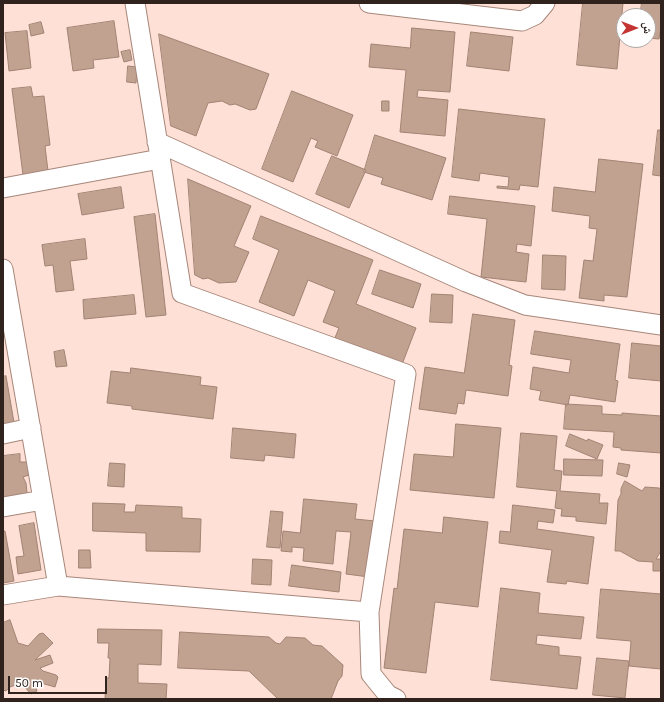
<!DOCTYPE html>
<meta charset="utf-8">
<style>
body{margin:0}
#map{position:relative;width:664px;height:702px;overflow:hidden;background:#fee0d6;font-family:Karla,"Noto Naskh Arabic",sans-serif}
canvas{display:block}
.frame{position:absolute;inset:0;border:4px solid #30231e;pointer-events:none}
.north{position:absolute;left:616px;top:8px;width:40px;height:40px;box-sizing:border-box;background:#fff;border:1px solid #aca7a5;border-radius:50%;rotate:90deg;font-size:11px;font-weight:700;line-height:16px;text-align:center;color:#30231e}
.north::after{content:'';display:block;margin:auto;width:14px;height:18px;background:#c33433;clip-path:polygon(50% 0,100% 100%,50% 72%,0 100%)}
.scale{position:absolute;left:8px;top:676px;width:99px;height:18px;box-sizing:border-box;border:2px solid #30231e;border-top:0;padding-left:5px;font-size:12px;line-height:14px;white-space:nowrap;color:#30231e;-webkit-text-stroke:3px #fff;paint-order:stroke}
</style>
<div id="map">
<canvas width="664" height="702"></canvas>
<div class="frame"></div>
<div class="north">ش</div>
<div class="scale">50 m</div>
</div>
<script>
const ctx = document.querySelector('canvas').getContext('2d');
ctx.lineJoin = 'round';
function fill(path, color) {
  ctx.fillStyle = color;
  ctx.fill(path, 'evenodd');
}
function trace(path, color, width, dash) {
  ctx.strokeStyle = color;
  ctx.lineWidth = width;
  ctx.lineCap = dash ? 'butt' : 'round';
  ctx.setLineDash(dash || []);
  ctx.stroke(path);
}
const building = new Path2D(`
 M583 3H623L617 69 577 65Z
 M642 3H661V27L659 39 648 38V16H640Z
 M114 21 119 57 93 60 94 68 73 71 67 28Z
 M41 22 44 33 31 36 29 25Z
 M412 28 455 32 450 92 418 90 417 97 448 100 445 136 400 132 406 70 369 67 371 44 410 48Z
 M27 31 31 68 9 71 5 33Z
 M471 32 513 37 509 71 467 66Z
 M159 34 269 74 256 109 250 110 235 104 230 105 222 101 208 103 196 136 171 126Z
 M130 50 132 60 124 62 121 52Z
 M128 66 137 67 136 83 127 82Z
 M31 87 33 97 44 96 50 145 45 146 48 171 23 175 12 89Z
 M292 91 353 115 337 156 315 147 318 141 311 138 293 182 262 169Z
 M382 101H389V111H382Z
 M459 109 545 119 538 187 520 185 519 190 497 188V186L508 187 509 177 494 175 480 173 479 181 452 177Z
 M658 130H661V176L653 175Z
 M375 135 446 158 432 200 381 184 383 178 364 172Z
 M332 156 366 170 349 208 316 194Z
 M599 159 643 164 627 297 604 295V301L579 298 584 260 593 261 597 229 589 228 590 216 552 211 554 187 595 192Z
 M188 179 251 206 234 246 249 252 236 282 219 283 208 278 203 279 195 275Z
 M121 187 124 208 82 215 78 194Z
 M450 196 535 206 531 246 517 244 516 252 529 254 526 282 481 277 487 219 448 214Z
 M155 214 166 315 146 317 134 217Z
 M261 216 373 260 356 304 416 328 401 367 334 340 339 328 323 322 335 291 308 280 294 316 259 302 279 250 253 239Z
 M85 239 87 259 70 261 74 290 56 292 53 265 45 266 42 245Z
 M543 255 566 256 565 290 542 289Z
 M380 270 421 284 413 308 372 294Z
 M432 294 453 295 452 323 430 322Z
 M134 295 136 314 84 319 83 300Z
 M473 314 515 320 509 365 512 366 508 396 466 390 464 404 458 403 456 414 419 409 425 367 464 373Z
 M535 331 620 344 615 380 618 381 615 402 570 395 568 405 539 400 541 391 530 389 533 367 569 373 571 360 531 354Z
 M632 343 661 346V381L629 378Z
 M64 350 67 366 56 367 54 352Z
 M131 368 201 377 200 385 217 387 213 419 132 409V406L107 403 111 371 130 373Z
 M6 376 16 434 3 436V377Z
 M566 404 602 406V414L622 415V413L661 416V453L621 450V448L613 447 614 432 564 429Z
 M456 424 501 428 494 498 410 490 414 454 453 457Z
 M233 428 296 434 294 458 265 455 264 461 231 458Z
 M521 433 557 436 554 470 562 471 560 491 600 494 599 503H608L606 524 576 521V517L561 516 562 509 555 508 557 491 517 487Z
 M570 434 587 441 588 439 603 445 597 459 566 446Z
 M20 454V462H27L29 475 23 477 26 483 28 502 3 507V456Z
 M564 459 603 460 602 476 564 475Z
 M110 463 125 464 124 487 108 486Z
 M619 463 630 465 627 477 617 474Z
 M625 481 642 491 645 487 659 488 661 489V551L656 559H661V571H653V562L638 561 620 551H615L618 500 621 494V489Z
 M304 499 357 504 355 519 375 521 369 577 346 574 351 532 336 531 333 564 303 561 304 548 292 547V552L281 551 283 531 300 533Z
 M93 503 125 504 124 512H135L136 505 182 507V518L201 519 200 552 146 551V533L93 531Z
 M513 505 555 510 553 523 538 521 537 529 594 537 588 584 567 581 566 584 547 582 552 550 499 543 500 531 510 532Z
 M271 511 283 512 280 548 267 547Z
 M444 517 488 522 478 607 435 602 426 673 384 668 394 588 397 589 404 529 442 533Z
 M34 523 41 570 18 574 16 557 24 556 19 526Z
 M3 531H5L14 581 3 583Z
 M79 550H90L91 568H79Z
 M253 559 272 560 271 585 252 584Z
 M292 565 341 572 339 592 289 586Z
 M501 588 540 593 538 613 584 617 581 639 537 635 536 644 559 647V655L581 657 577 689 491 680Z
 M601 589 661 594V669L629 666 631 641 597 638Z
 M10 620 18 643 28 646 39 634 43 633 53 643 35 660 50 655 53 663 40 668 43 671 56 675 58 677 55 687 34 681 37 691 31 694 21 683 10 687 6 691 3 690V623Z
 M98 629 162 630 161 665 138 664V683L167 684 166 699H105L106 678H109L110 658H108L109 643H98Z
 M180 632 269 637 276 643 280 644 286 637 305 638 313 645 322 646 343 665 342 676 338 681 331 699H278L249 671 178 668Z
 M597 658 629 661 625 698 593 695Z`);
const minor = new Path2D(`
 M369 3 522 21 535 15 545 3
 M157 142 466 282 525 305 661 325
 M3 188 160 159
 M3 269 58 586
 M3 434 31 428
 M3 507 43 500
 M3 595 58 586 369 612 406 374 182 293 135 3
 M369 612 371 674 388 695 396 699`);
fill(building, '#c1a190');
trace(building, '#a28373', 1);
trace(minor, '#a8877b', 21);
trace(minor, '#fff', 19);
</script>
